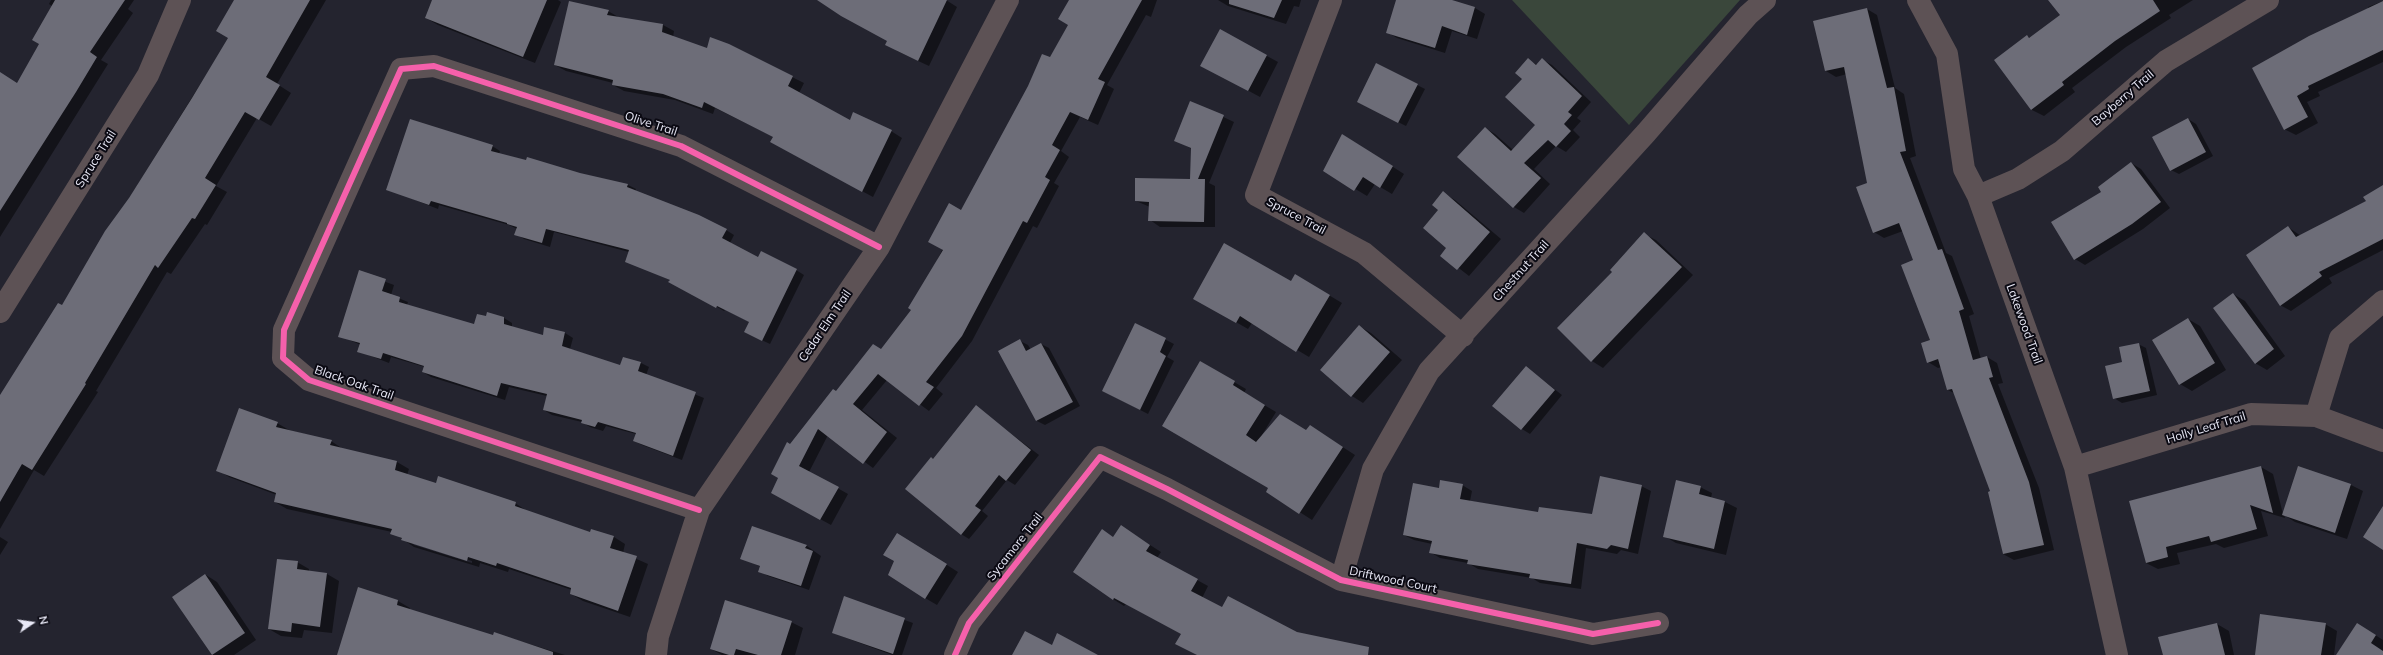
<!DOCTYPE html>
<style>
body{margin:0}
#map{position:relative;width:2383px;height:655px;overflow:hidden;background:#24242f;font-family:Mulish,sans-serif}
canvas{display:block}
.north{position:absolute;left:12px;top:603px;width:40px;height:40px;-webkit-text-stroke:3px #0b0a13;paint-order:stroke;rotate:77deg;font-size:11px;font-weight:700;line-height:16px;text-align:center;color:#e8e8f6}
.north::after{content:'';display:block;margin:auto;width:14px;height:18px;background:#e8e8f6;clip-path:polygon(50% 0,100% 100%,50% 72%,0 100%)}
</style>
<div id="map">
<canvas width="2383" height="655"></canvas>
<div class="north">N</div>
</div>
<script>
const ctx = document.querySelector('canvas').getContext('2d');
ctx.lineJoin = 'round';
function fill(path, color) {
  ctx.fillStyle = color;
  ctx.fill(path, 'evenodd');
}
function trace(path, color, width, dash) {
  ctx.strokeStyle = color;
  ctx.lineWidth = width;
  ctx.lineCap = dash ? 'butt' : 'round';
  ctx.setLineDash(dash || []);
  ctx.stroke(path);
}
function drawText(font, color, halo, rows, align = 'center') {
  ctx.font = font + ' Mulish,sans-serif';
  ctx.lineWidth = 4;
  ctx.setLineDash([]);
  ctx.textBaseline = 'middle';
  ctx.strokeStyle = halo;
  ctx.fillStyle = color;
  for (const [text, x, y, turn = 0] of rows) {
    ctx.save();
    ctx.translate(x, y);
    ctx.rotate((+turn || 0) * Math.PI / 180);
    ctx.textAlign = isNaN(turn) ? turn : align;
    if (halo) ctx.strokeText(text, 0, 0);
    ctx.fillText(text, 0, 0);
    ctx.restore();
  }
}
const green = new Path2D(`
 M1512 0H1740L1629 125Z`);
const shadow = new Path2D(`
 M51 0H134L128 9 133 13 101 60 108 64 0 237V81L17 84 40 44 52 6 49 4Z
 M236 0H326L277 84 291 93 271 126 257 118 216 186 227 192 207 225 205 224 171 274 167 272 96 391 98 392 44 476 34 470 0 529V400L62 306 229 38Z
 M433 0H558L561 2 535 63 438 25 426 18Z
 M818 0H946L957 7 929 66 897 51 888 41Z
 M1070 0H1157L1151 17 1146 15 1107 85 1114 89 1098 125 1080 117 1061 151 1069 157 1054 183 1059 186 1037 228 1033 226 972 341 936 388 943 394 929 411 887 380 862 410 897 438 873 468 828 435 809 472 848 494 831 525 782 498 780 478 790 445 837 392 882 350 913 310 961 211 1069 25Z
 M1218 0H1301L1299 7 1294 6 1286 24 1228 6Z
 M1397 0H1449L1475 8 1485 14 1477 39 1452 31 1445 53 1397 38 1387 32Z
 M2058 0H2193L2169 15 2171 18 2126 47 2072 88 2075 92 2044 116 2032 110 1995 60 2027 36 2030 38 2061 16Z
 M2383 1V62L2318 92 2320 96 2307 102 2318 123 2296 135 2284 129 2253 69 2369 9 2368 7Z
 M1867 9 1877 15 1895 88 1904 94 1916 156 1910 158 1946 253 1952 256 1974 314 1969 316 1981 359 1987 357 1997 363 2003 383 1998 384 2039 488 2054 550 2014 560 2003 554 1991 492 1954 393 1948 390 1942 367 1938 368 1928 362 1931 341 1914 260 1903 231 1884 238 1874 232 1868 184 1847 74 1836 77 1826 71Z
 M608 11 620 18 663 25 674 31 673 37 792 77 804 83 799 93 850 121 891 131 902 138 873 197 782 148 774 137 715 108 713 114 675 100 624 91 613 85V83L566 71 555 65Z
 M1267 56 1278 62 1260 97 1214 72Z
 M1528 60 1538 65 1543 60 1552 65 1591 102 1577 118 1581 121 1573 130 1580 137 1566 152 1556 146 1534 169 1550 184 1524 213 1514 207 1459 157 1485 128 1495 134 1513 150 1537 125 1523 79Z
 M1417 85 1425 89 1406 126 1366 106Z
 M1191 102 1234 122 1209 183 1215 186V227H1160L1150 220V207L1136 201 1191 180 1192 149 1175 140Z
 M2188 119 2196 124 2213 156 2179 174 2171 170Z
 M1354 142 1404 174 1392 194 1375 184 1367 196 1324 170Z
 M492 146 500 151 499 154 628 185 636 189 635 191 726 230 734 235 730 243 758 258 796 270 804 275 770 344 753 336 750 322 725 310 724 311 670 280 626 261 629 252 554 232 550 247 524 239 516 234 517 229 509 225 439 205 438 209 387 189Z
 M2131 163 2141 169 2170 208 2143 229 2085 265 2075 259 2102 192Z
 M2383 186V250L2329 278 2332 283 2291 311 2280 305 2288 227 2301 236 2367 201Z
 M1443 193 1455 200 1501 239 1469 276 1442 255 1447 248 1440 210Z
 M1644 234 1656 240 1693 275 1603 368 1592 361 1614 272Z
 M359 272 394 285 391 295 408 302 407 305 475 326 486 318H504L512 323V327L544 337 565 333 573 338 570 349 621 366 641 363 649 367 646 375 704 398 682 460 642 445 634 441 636 434 606 426 603 431 590 427 582 422 552 415 544 410 547 396 509 387 505 400 431 377 423 372 425 367 391 357 389 363 358 351 361 345 340 336Z
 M1291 282H1307L1342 303 1309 357 1252 323 1248 329 1194 298Z
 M2233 294 2245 301 2285 356 2267 370 2255 363Z
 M2188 319 2200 326 2226 370 2192 391 2180 384Z
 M1135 324 1174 344 1167 357 1174 361 1148 414 1111 395Z
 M1359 326 1371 333 1402 360 1363 403 1352 396Z
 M1020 341 1028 345 1031 350 1041 344 1049 348 1080 406 1045 425 1037 421Z
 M2138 344 2146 348 2157 395 2122 403 2114 398Z
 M1200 362 1246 389 1244 393 1276 412 1262 435 1307 431 1310 426 1355 455 1312 520 1267 491 1269 488Z
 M1526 367 1562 395 1530 434 1522 429Z
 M976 407 1039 455 1015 485 1007 480 982 511 988 516 969 539 961 534 934 460Z
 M277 423 289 430 331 441 343 449 397 462 409 469 407 475 437 485 515 503 527 511 591 533 614 537 625 544 623 553 648 564 630 617 583 601 571 594 572 590 509 569 508 572 480 563 479 567 414 547 392 532 287 509 275 502 277 495 229 477 218 470ZM411 542 472 561V563L414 545Z
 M2261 467 2273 474 2283 514 2351 485 2363 491 2347 539 2295 522 2284 515 2285 518 2261 511 2268 536 2224 548 2216 544 2177 553 2180 564 2158 569 2146 563Z
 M1462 485 1472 491 1470 501 1539 513 1593 515 1641 486 1651 491 1638 554 1621 550 1617 554 1586 548 1581 589 1540 583 1532 578 1478 569 1468 563 1440 558 1430 552 1432 544 1414 540 1404 535 1440 489Z
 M1700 487 1712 493 1711 498 1725 502 1737 508 1726 555 1676 543 1664 536Z
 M752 527 807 546 821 556 809 590 768 576 760 571 761 567 742 558Z
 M1122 527 1161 552 1157 558 1208 586 1202 598 1222 609 1355 655H1198L1182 634 1126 604 1124 606 1113 599 1102 531 1114 538Z
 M0 537 8 542 0 555Z
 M909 541 958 572 937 605 925 598Z
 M297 562 309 569V572L327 574 339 581 332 633 304 630 302 638 281 636 269 629Z
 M206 575 217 582 256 640 234 655H212L173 598Z
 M844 598 913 623 902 655H892L833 633Z
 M398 601 410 608 409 610 493 636 494 633 565 655H338Z
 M791 622 803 628 795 655H722L711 649Z
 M2217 624 2229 631 2234 655H2164Z
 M2325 624 2337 631 2334 655H2256Z
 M2369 631 2383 640V655H2338Z`);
const building = new Path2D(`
 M55 0H125L90 52 97 57 76 92 0 211V72L17 83 39 44 32 40Z
 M234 0H310L266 77 280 85 259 120 245 112 205 178 216 185 195 219 192 218 158 268 155 265 85 383 86 384 32 470 22 464 0 502V395L58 303 62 305 105 231 129 198 192 98 228 38 216 31Z
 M432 0H547L523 57 425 18Z
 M817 0H947L918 61 885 45 887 41 841 16Z
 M1069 0H1142L1098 79 1105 82 1088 120 1070 112 1052 145 1060 150 1045 177 1050 180 1027 223 1023 221 962 336 926 382 934 387 919 406 878 374 853 404 887 432 863 464 818 429 799 466 839 487 820 520 771 493 778 478 771 474 787 442 790 444 833 389 836 391 873 344 881 349 911 310 908 308 943 250 928 242 949 203 961 210 1028 86 1042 54 1050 57 1068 25 1058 19Z
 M1229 0H1282L1274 18 1229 4Z
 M1396 0H1452L1475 7 1467 35 1442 26 1435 48 1386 33Z
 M2048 0H2153L2160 11 2115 41 2062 82 2064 85 2031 110 1994 60 2027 35 2029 38 2060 15Z
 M569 1 609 10 607 15 663 24 662 32 707 48 710 37 729 44 793 76 788 86 850 120 853 112 892 130 862 192 770 142 773 137 704 102 702 108 663 94 612 85 613 80 554 65Z
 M2383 1V50L2308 86 2309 89 2297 96 2308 117 2284 130 2252 68 2309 36Z
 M1867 8 1887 88 1894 87 1906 151 1900 152 1938 250 1942 249 1964 309 1959 311 1973 360 1987 356 1993 377 1989 378 2029 482 2044 545 2003 554 1988 492 1990 491 1952 389 1947 390 1938 359 1927 363 1921 343 1930 340 1901 265 1913 260 1899 223 1873 233 1856 187 1867 183 1844 67 1825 71 1813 21Z
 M1220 29 1267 55 1248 91 1200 66Z
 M1528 58 1536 65 1542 58 1582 96 1568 112 1572 115 1564 124 1571 131 1556 147 1548 140 1524 163 1541 178 1513 208 1457 157 1485 127 1511 151 1535 125 1505 97 1522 79 1515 73Z
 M1376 63 1418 84 1398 123 1357 102Z
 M1190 101 1224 115 1198 179H1205L1204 222 1148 221 1149 202 1135 201V178L1190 179 1191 148 1174 141Z
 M2188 118 2206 152 2170 171 2152 137Z
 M410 119 493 145 491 151 526 160 527 157 580 173 628 184 627 187 699 215 727 229 722 238 758 257 761 251 797 269 762 341 744 332 749 322 717 306 716 308 668 282 670 280 625 262 629 250 546 229 542 243 514 235 517 227 507 224V223L431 201 429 205 386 190Z
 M1342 134 1393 166 1380 188 1363 177 1354 191 1323 171Z
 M2131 162 2161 202 2132 224 2074 260 2051 222 2101 192 2098 187Z
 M2383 185V239L2319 272 2322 276 2280 306 2246 255 2288 226 2296 237 2366 201 2363 197Z
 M1443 191 1490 232 1457 270 1440 256 1446 248 1423 228 1438 210 1432 205Z
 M1644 232 1682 267 1591 362 1557 328 1612 272 1610 270Z
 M1224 243 1291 281 1295 274 1330 295 1296 352 1240 316 1236 323 1193 299Z
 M359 270 386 279 382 291 400 297 399 302 474 324 477 314 486 316 487 312 504 317V324L543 335 544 327 565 332 562 346 620 365 623 357 641 362 638 371 696 392 673 456 633 441 636 433 598 422 595 427 581 423 582 420 543 410 547 394 501 383 497 396 422 372 424 366 383 353 381 359 357 352 360 343 338 337Z
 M2233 293 2274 349 2255 364 2213 308Z
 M2188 318 2215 363 2179 385 2152 340Z
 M1135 323 1166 338 1160 352 1166 356 1140 410 1102 391Z
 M1359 325 1390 352 1351 397 1320 370Z
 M1020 339 1026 351 1041 343 1073 402 1036 421 998 351Z
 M2139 343 2150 391 2113 399 2105 366 2122 362 2119 347Z
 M1200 361 1235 381 1233 385 1265 405 1246 435 1256 442 1280 414 1306 430 1310 425 1343 447 1299 514 1266 492 1268 488 1162 426Z
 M1526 366 1555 390 1521 430 1492 406Z
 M976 405 1031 450 1006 481 999 475 975 506 981 510 961 535 905 489 931 457 933 459Z
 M239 408 278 422 276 427 332 440 330 445 397 461 395 470 436 483 438 476 516 502 515 506 590 532 591 529 614 536 610 548 637 556 618 611 570 594 571 588 497 563 496 566 468 557 467 561 401 540 402 538 390 534 392 529 274 502 276 493 216 471Z
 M2261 466 2273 513 2250 505 2257 529 2211 542 2209 536 2166 547 2168 557 2146 563 2129 501Z
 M2298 466 2351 484 2335 533 2282 515Z
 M1600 476 1642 485 1628 549 1611 545 1607 549 1577 543 1571 584 1529 578 1530 574 1467 564 1468 560 1429 553 1432 541 1403 535 1413 483 1439 488 1440 480 1463 484 1460 499 1538 512 1539 507 1592 514Z
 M1676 480 1701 486 1699 494 1725 501 1714 549 1663 537Z
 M2383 506V550L2363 537Z
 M1121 525 1150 545 1146 551 1198 579 1191 591 1222 607 1228 596 1297 632 1369 647 1368 655H1197L1175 644 1181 634 1114 598 1113 600 1073 572 1102 529 1113 537Z
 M752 526 807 545 805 548 813 551 801 586 758 572 760 566 740 559Z
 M897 533 947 564 925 599 888 575 894 561 883 555Z
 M277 559 298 561 297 569 327 573 320 627 292 623 291 632 268 629Z
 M205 574 245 633 212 655 172 597Z
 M358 587 398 600 397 605 493 635 494 632 553 652V655H337Z
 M844 596 905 618 893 654 832 633Z
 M725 600 792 621 781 655H758L736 649 734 655H729L710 649Z
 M2260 614 2326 623 2321 655H2255Z
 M2217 623 2225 655H2163L2158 637Z
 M2357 623 2376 635 2371 643 2383 651V655H2336Z
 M1025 631 1052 645 1057 633 1098 655H1012Z`);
const minor = new Path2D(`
 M1331 0 1256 195 1364 253 1463 336
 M1918 0 1947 54 1964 169 1978 196 2075 467 2117 655
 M1978 196 2018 179 2062 151 2166 61 2268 0
 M0 312 148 75 180 0
 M2316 416 2340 338 2383 301
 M2075 467 2251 414 2316 416 2383 441
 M699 510 309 380 283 358 284 330 401 69 434 66 681 146 879 247
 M1341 580 1373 469 1429 371 1646 133 1748 15 1765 0
 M656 655 658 636 699 510 879 247 1008 0
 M955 655 969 623 1100 457 1167 489 1341 580 1593 634 1658 623`);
const cycleway = new Path2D(`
 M699 510 309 380 283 358 284 330 401 69 434 66 681 146 879 247
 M955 655 969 623 1100 457 1167 489 1341 580 1593 634 1658 623`);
const streetNames = [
 ["Bayberry Trail",2123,98,-41],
 ["Olive Trail",651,124,18],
 ["Spruce Trail",96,159,-58],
 ["Spruce Trail",1296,216,28],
 ["Chestnut Trail",1521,271,-48],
 ["Lakewood Trail",2024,324,70],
 ["Cedar Elm Trail",825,326,-56],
 ["Black Oak Trail",354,383,19],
 ["Holly Leaf Trail",2206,428,-17],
 ["Sycamore Trail",1015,547,-52],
 ["Driftwood Court",1393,580,12]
];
fill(green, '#3a473b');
fill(shadow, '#0007');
fill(building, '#6d6d78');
trace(minor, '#5d5255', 22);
trace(cycleway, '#f560ab', 6);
drawText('12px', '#e8e8f6', '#0b0a13', streetNames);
</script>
